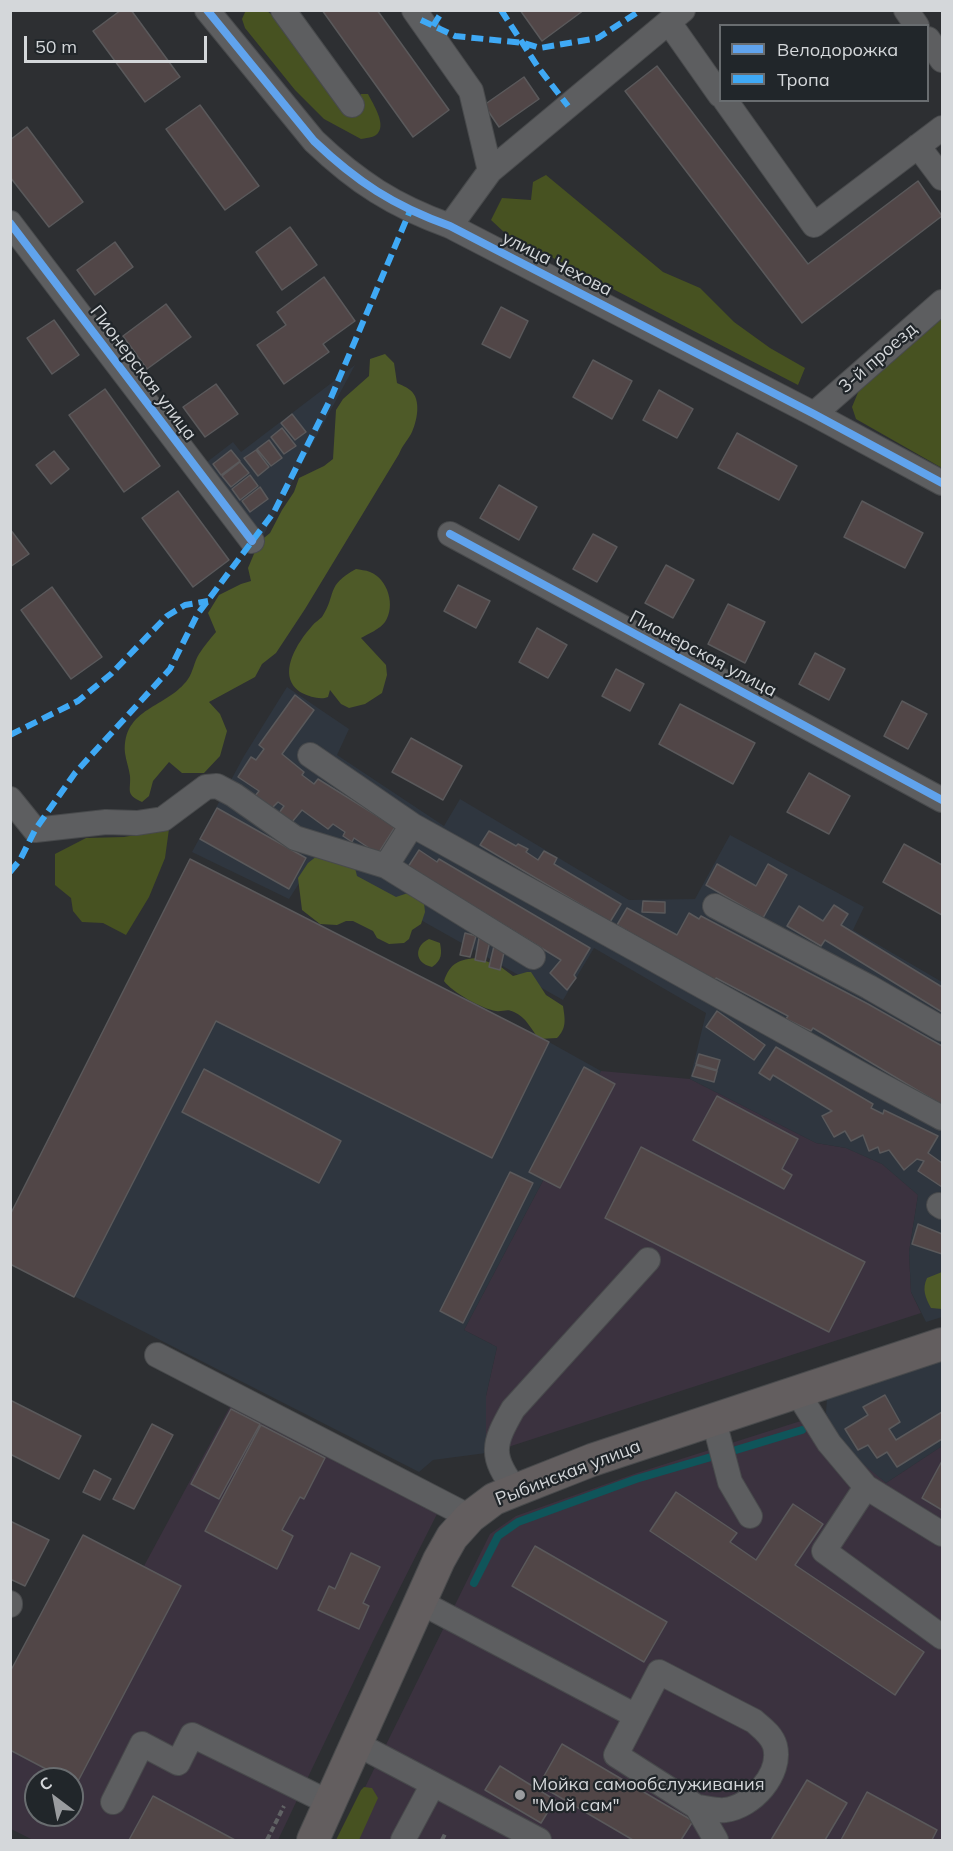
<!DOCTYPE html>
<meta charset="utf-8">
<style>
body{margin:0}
#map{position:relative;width:953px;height:1851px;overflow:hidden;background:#2d2f32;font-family:Mulish,sans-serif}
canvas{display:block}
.frame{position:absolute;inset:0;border:12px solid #d4d7da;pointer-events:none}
.legend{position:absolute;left:719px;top:24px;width:210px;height:78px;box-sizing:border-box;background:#21262a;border:2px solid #696d70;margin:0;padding:8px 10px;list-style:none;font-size:18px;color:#d4d7da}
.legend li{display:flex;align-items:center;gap:12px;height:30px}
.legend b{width:30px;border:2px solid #696d70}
.north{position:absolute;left:24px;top:1767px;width:60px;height:60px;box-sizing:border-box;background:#21262a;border:2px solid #696d70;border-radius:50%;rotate:328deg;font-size:16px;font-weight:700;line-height:24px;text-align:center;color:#d4d7da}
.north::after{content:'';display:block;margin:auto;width:21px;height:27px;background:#9a9c9f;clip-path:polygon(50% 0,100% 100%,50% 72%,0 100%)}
.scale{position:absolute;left:24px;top:36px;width:183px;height:27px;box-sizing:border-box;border:3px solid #d4d7da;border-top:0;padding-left:8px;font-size:18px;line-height:21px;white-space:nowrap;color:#d4d7da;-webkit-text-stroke:4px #21262a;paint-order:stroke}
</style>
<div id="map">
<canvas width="953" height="1851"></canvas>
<div class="frame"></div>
<ul class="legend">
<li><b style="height:8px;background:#60a3ed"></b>Велодорожка</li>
<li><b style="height:8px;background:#3fa9f5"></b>Тропа</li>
</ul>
<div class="north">С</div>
<div class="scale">50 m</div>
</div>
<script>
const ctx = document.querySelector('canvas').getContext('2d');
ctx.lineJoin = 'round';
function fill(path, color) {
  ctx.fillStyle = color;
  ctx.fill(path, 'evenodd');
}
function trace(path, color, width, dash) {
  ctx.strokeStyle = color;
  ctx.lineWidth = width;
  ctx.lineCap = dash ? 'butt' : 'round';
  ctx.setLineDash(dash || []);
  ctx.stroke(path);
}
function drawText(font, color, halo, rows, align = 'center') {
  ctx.font = font + ' Mulish,sans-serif';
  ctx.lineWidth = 4.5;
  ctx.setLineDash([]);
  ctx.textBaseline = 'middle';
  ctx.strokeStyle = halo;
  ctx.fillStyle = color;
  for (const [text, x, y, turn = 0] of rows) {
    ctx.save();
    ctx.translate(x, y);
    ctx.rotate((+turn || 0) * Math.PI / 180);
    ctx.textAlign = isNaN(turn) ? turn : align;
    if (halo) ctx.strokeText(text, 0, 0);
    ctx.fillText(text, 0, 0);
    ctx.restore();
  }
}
const commercial = new Path2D(`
 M601 1071 690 1079 816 1143 846 1148 882 1164 918 1195 909 1252 911 1292 921 1313 508 1447 486 1453V1396L497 1347 464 1330Z
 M232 1403 438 1512 373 1641 278 1840H33L11 1829 10 1672 83 1535 144 1566ZM36 1779H72V1815H36Z
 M826 1413 838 1437 886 1483 942 1446V1840H339L490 1534 516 1516 637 1473Z`);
const built = new Path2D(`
 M355 365 263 536 207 462 233 442 241 452Z
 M287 687 349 729 337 755 444 826 460 799 629 900 695 899 730 835 864 907 853 930 942 982V1317L926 1322 911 1292 909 1252 918 1195 882 1164 846 1148 816 1143 690 1079 706 1013 594 948 563 1000 314 860 289 899 192 852 244 756Z
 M190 859 549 1042 601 1071 464 1330 497 1347 486 1396V1453L433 1460 419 1472 11 1264Z
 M942 1360V1446L886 1483 863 1464 838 1437 826 1413 827 1398Z`);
const green = new Path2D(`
 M246 10 267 11 277 19 358 109 361 94H368C373 104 388 126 376 135 372 138 365 138 361 139L324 119 295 90 245 28 242 19Z
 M546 175 663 272 700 288 734 322 770 348 805 368 798 385 505 233 491 220 502 198 531 200 533 182Z
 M942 317V468L856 419 852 407 859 390 902 349 921 337Z
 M169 829 165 858 149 897 126 935 103 923 82 922 73 911 71 898 55 885V854L86 838 124 837Z
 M364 1787 372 1788 378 1798 359 1840H336L361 1790Z`);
const forest = new Path2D(`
 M385 354 394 363 397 383C401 385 407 387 410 390 422 399 417 422 411 434 407 441 402 446 399 454L305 609 276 653 262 664 255 677 209 702 220 714 227 731 220 756 204 773H182L169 762 153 781 149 796 142 802C125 794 131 791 130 776 129 768 126 761 125 753 122 707 168 708 188 679 193 672 194 662 199 654 204 646 210 639 216 632L208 613 219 595 241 584 251 581 248 568 259 542 270 533 282 510 294 492 299 478 324 466 333 459 336 410 343 399 369 376 370 359Z
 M356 569C360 570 366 570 370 572 388 579 396 606 385 622 380 629 368 634 361 638L386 665 387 675 382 693 365 704 349 708 341 704 330 690 328 697C321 700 310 697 302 693 275 677 297 643 312 626 315 622 319 620 322 617 337 594 325 586 356 569Z
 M317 856 355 868 357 876 396 897 411 892 424 903 425 912 421 924 412 930 409 939 404 943 389 944 377 938 373 931 353 921H346L337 925 320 924 302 910 298 878 308 863Z
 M429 939 440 943C442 954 442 960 432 967 414 963 414 946 429 939Z
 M478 958 501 967 513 976 527 972H531L546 995 563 1006C565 1019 567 1028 557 1038L539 1039C531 1029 526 1017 514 1012 507 1008 503 1012 496 1011 482 1009 452 992 444 981 450 963 459 959 478 958Z
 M942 1272V1309L931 1308C925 1297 922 1289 927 1278Z`);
const stream = new Path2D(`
 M726 1453 802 1430
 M474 1583 498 1536 518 1522 636 1479 718 1455`);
const building = new Path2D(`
 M121 10H131L180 77 145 102 93 31Z
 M322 10H377L449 110 413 137Z
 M520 10H584L542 41Z
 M657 66 808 264 918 181 942 216 802 323 625 91Z
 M524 77 539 99 499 127 484 105Z
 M200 105 259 186 225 210 166 129Z
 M27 127 83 202 49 227 10 177V140Z
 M290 227 317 265 282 290 256 252Z
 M115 242 133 267 95 295 77 270Z
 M324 277 355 321 323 344 329 352 284 384 257 345 286 325 277 312Z
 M166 304 191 337 147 369 123 336Z
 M501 307 528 321 510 358 482 344Z
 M54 320 79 355 52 374 27 338Z
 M593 360 632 381 612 419 573 397Z
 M216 384 238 414 205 437 183 407Z
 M105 389 160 466 124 492 69 415Z
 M659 390 693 409 677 438 643 420Z
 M292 414 306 432 295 440 281 423Z
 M282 428 296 446 284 454 271 437Z
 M737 433 797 466 779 500 718 468Z
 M269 440 282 458 271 466 257 449Z
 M231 450 240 461 221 475 213 464Z
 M256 450 269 467 258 476 244 458Z
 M54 451 69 469 51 484 36 465Z
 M240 462 249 473 231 487 222 476Z
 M250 475 258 486 240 500 232 489Z
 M499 485 537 507 519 540 480 518Z
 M260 487 268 499 250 512 242 501Z
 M178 491 229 560 193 587 142 518Z
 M862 501 923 533 905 568 844 537Z
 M10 529 29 554 10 567Z
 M593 534 617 547 597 582 573 569Z
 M666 565 694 580 673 618 645 603Z
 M458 585 490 601 476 628 444 611Z
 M52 587 102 657 71 679 21 610Z
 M728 604 765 622 745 663 708 644Z
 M537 628 567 645 548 678 519 662Z
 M815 653 845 669 829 700 799 684Z
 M616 669 644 684 630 711 602 696Z
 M295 695 314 710 282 754 304 772 302 775 314 784 318 779 395 827 378 854 354 838 352 842 343 836 345 832 333 824 328 829 302 810 292 822 279 813 284 806 278 802 271 809 255 796 259 791 238 777 251 757 256 760 264 749 259 745Z
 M902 701 927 714 908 749 884 736Z
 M680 704 755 743 733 784 659 744Z
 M411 738 462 766 443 800 392 772Z
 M809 773 850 796 829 834 787 812Z
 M217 808 306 858 289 889 200 839Z
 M489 831 516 846 518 844 528 849 526 852 538 860 544 851 557 858 554 864 621 904 610 922 480 845Z
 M904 844 942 865V915L883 882Z
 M419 850 437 862 439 859 590 948 574 975 576 978 567 990 550 973 561 960 424 876 406 870Z
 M190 859 549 1042 492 1158 216 1021 74 1297 10 1264V1215Z
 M717 864 756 886 768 864 787 875 763 918 706 885Z
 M643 901 665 902V913L642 912Z
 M834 905 848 914 841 925 942 987V1012L825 940 821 946 787 926 799 906 823 921Z
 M627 908 677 935 689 913 699 919 701 916 868 1004 942 1046V1105L813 1028 811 1031 786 1019 788 1016 716 978 714 982 617 925Z
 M465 933 476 936 470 957 460 955Z
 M479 938 490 941 485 962 475 960Z
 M494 946 505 948 500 970 489 967Z
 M717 1011 765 1045 754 1060 706 1027Z
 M776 1047 873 1104 871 1108 883 1114 884 1110 938 1136 928 1153 942 1163V1187L918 1171 924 1161 917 1159 904 1170 889 1150 880 1153 878 1147 869 1151 863 1135 851 1141 845 1131 834 1137 822 1116 832 1111 773 1075 770 1080 759 1073Z
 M699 1054 720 1060 717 1070 696 1064Z
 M696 1065 717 1071 714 1082 692 1076Z
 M584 1067 615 1084 560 1188 529 1172Z
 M204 1069 341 1141 319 1183 182 1112Z
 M717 1096 798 1139 782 1169 792 1175 784 1189 693 1140Z
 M641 1147 865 1262 829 1332 605 1218Z
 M510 1172 533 1183 463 1323 440 1311Z
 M918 1224 942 1234V1254L912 1244Z
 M885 1395 900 1422 889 1429 896 1440 942 1412V1439L897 1467 887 1452 877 1458 868 1445 858 1450 845 1429 868 1415 863 1407Z
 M10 1400 81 1436 59 1479 10 1454Z
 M231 1409 260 1424 219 1499 191 1484Z
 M152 1424 173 1435 134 1509 113 1499Z
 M261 1425 325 1458 304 1499 300 1497 282 1530 293 1536 277 1569 205 1531Z
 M942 1461V1510L922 1498Z
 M94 1470 111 1479 100 1500 83 1492Z
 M676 1492 737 1533 730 1542 756 1560 793 1504 823 1524 795 1565 924 1652 895 1695 650 1531Z
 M10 1521 49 1540 25 1586 10 1579Z
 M83 1535 181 1586 76 1785 72 1782V1779H65L10 1750V1672Z
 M535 1546 667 1622 644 1662 512 1586Z
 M351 1553 380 1567 363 1603 369 1606 359 1629 318 1610 329 1586 335 1589Z
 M562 1744 693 1821 681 1840H633L539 1785Z
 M500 1766 555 1800 541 1823 485 1790Z
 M807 1780 847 1803 825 1840H771Z
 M867 1792 937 1830 932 1840H841Z
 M153 1796 235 1840H129Z`);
const path = new Path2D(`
 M267 1840 284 1806
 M442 1840 445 1834`);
const minor = new Path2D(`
 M207 10 314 141C357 182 394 206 450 226L814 414 942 483
 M283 10 352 105
 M414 10 471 91 490 171
 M906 10 917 26
 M670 24 720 95
 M928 39 942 60
 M725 100 814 225 942 128
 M918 146 942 178
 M10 223 252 541
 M450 226 490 171 683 10
 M814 414 942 302
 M450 534 942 800
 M310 755 412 825 864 1076 942 1118
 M10 799 35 830 106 822 137 823 163 819 206 787 217 786 234 795 295 838 386 866 533 957
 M386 866 412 825
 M715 906 869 987 942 1029
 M939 1205 942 1207
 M157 1355 470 1517
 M797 1392 829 1443 866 1487 824 1551 942 1637
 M714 1421 730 1482 750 1516
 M866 1487 942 1534
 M516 1490C489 1456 493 1444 513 1409L648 1260
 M420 1602 636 1716 659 1672 754 1721C762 1728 772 1735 775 1746 782 1774 752 1807 725 1810 717 1811 706 1808 697 1807L716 1840
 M10 1603V1605
 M636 1716 616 1755 697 1807
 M357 1744 433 1784 403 1840
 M433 1784 539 1840
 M113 1802 142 1744 178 1763 192 1735 330 1803`);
const major = new Path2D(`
 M313 1840 439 1560 452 1537 470 1517 494 1499 516 1490 592 1460 942 1344`);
const quiet = new Path2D(`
 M501 10 538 67 568 106
 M421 20 455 36 524 43 540 48 598 38 641 10
 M433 26 443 10
 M10 735 78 701 111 674 167 616 185 605 208 601
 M10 872 20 860 35 830 75 773 170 669 197 615 274 512 330 400 410 211`);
const cycleway = new Path2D(`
 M207 10 314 141C357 182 394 206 450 226L814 414 942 483
 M10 223 252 541
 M450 534 942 800`);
const markers = [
 [520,1795,6,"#9a9c9f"]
];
const streetNames = [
 ["улица Чехова",557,264,27],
 ["3-й проезд",878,358,-41],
 ["Пионерская улица",143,373,53],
 ["Пионерская улица",703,654,28],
 ["Рыбинская улица",568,1473,-21]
];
const poiNames = [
 ["Мойка самообслуживания",532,1785],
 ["\"Мой сам\"",532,1806]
];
fill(commercial, '#3b323f');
fill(built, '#2f363f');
fill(green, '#475221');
fill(forest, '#4e5a28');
trace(stream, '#0f555a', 8);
fill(building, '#514647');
trace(building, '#5a595b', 1.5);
trace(minor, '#484a4c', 26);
trace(major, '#484a4c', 34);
trace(path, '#606264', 4, [6, 3]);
trace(minor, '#5d5e60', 24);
trace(major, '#635e5f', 32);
trace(quiet, '#3fa9f5', 6, [12, 6]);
trace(cycleway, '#60a3ed', 8);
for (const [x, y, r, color] of markers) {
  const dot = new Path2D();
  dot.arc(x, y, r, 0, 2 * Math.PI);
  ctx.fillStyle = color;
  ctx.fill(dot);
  trace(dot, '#21262a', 2);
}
drawText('18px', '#d4d7da', '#21262a', streetNames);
drawText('18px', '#d4d7da', '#21262a', poiNames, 'left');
</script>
